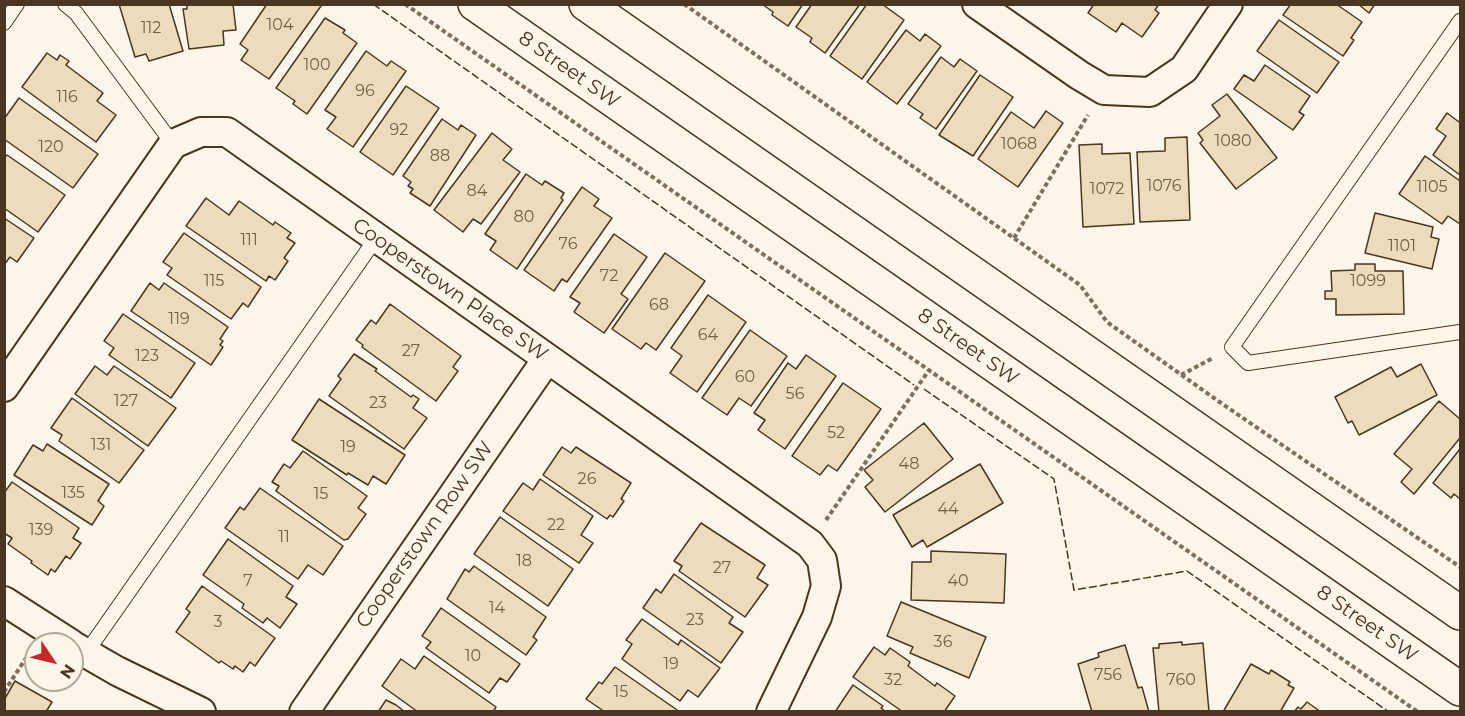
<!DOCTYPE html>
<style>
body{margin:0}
#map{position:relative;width:1465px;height:716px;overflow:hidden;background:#fbf6e9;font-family:Montserrat,sans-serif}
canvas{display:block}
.frame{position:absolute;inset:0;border:6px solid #4a3520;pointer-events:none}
.north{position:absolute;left:24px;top:632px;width:60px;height:60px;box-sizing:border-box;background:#fbf6e9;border:2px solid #b4a999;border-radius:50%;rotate:125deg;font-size:16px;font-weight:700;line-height:24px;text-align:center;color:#4a3520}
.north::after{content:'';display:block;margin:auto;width:21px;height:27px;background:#c62828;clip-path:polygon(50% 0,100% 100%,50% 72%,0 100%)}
</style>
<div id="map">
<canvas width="1465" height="716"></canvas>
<div class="frame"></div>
<div class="north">N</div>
</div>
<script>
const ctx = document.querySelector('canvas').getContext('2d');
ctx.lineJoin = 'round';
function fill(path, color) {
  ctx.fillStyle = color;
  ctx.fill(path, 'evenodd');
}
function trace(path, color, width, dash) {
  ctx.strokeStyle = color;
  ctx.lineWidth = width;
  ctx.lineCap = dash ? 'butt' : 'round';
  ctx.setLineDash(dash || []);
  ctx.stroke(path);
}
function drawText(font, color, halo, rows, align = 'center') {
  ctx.font = font + ' Montserrat,sans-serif';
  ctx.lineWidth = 4.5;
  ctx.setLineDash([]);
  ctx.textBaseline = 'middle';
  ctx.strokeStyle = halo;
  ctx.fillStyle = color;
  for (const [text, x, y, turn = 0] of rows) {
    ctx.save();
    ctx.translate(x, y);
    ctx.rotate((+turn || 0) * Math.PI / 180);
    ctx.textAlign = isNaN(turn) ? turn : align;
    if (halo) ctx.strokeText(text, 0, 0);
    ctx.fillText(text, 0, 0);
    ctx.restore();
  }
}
const building = new Path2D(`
 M119 4H169L183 51 149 61 146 54 135 57Z
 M187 4H233L236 30 223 31 224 45 189 49 183 9H187Z
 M267 4H319L321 6 269 79 241 60 248 50 240 44Z
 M762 4H803L788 26 772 15 773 12Z
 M812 4H860L825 53 810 42 812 38 796 27Z
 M867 4H882L904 20 862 79 830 56Z
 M1094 4H1159L1155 10 1159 13 1142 37 1122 23 1116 32 1088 13Z
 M1291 4H1336L1362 22 1351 38 1354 40 1343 56 1283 15Z
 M1358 4H1375L1369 13Z
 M325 18 345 30 343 33 357 43 307 114 293 104 295 101 276 88Z
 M1279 20 1339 62 1317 93 1257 51Z
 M906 30 920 41 925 34 941 46 897 104 867 82Z
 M366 51 387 66 391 61 406 71 353 147 327 129 336 117 325 110Z
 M47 53 57 60 60 55 69 61 66 65 103 93 97 101 116 115 96 142 22 87Z
 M941 57 954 67 960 59 977 71 936 129 920 118 923 114 908 104Z
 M1265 65 1310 96 1299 112 1304 115 1293 130 1234 89 1244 75 1254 81Z
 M980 75 1013 97 973 156 939 135Z
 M406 86 439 108 393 175 360 152Z
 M1227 94 1277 158 1236 189 1200 143 1203 140 1198 133 1220 116 1212 105Z
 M19 98 98 154 73 188 4 139V119Z
 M1046 111 1063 123 1018 187 978 159 1011 112 1034 128Z
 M1447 113 1459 122 1460 120V175L1433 155 1446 136 1436 129Z
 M442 119 458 130 461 125 476 135 430 206 410 193 413 189 408 186 411 182 403 176Z
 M492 133 512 149 503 160 520 172 481 224 473 219 463 232 434 210Z
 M1187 137 1190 220 1140 222 1137 152 1165 151V138Z
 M1102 144V154L1130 153 1134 224 1083 227 1079 145Z
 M7 155 65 195 38 232 4 208V158Z
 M1425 156 1460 181V224L1448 216 1442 224 1399 194Z
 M526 174 542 185 545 181 564 193 561 198 563 200 517 269 490 250 496 241 485 234Z
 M582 187 599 199 594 206 612 218 567 282 562 279 554 291 524 270Z
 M206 198 229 215 239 201 273 225 275 222 291 233 287 238 295 243 284 258 288 261 275 280 269 276 266 281 186 226Z
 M1375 213 1433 227 1431 237 1439 239 1432 269 1365 253Z
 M4 218 34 238 17 262 10 257 4 265Z
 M184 233 261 287 248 307 243 303 231 319 167 275 172 268 163 262Z
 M614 234 647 257 621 294 628 299 604 333 574 312 580 303 570 297Z
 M665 253 705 281 656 350 646 343 641 349 612 329Z
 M1355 264H1375V271H1403L1404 314 1336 315V299H1325V291H1332L1331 271 1355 270Z
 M150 283 159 290 164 283 228 327 220 339 223 341 220 345 223 347 211 365 131 311Z
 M708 295 746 322 697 392 670 373 682 356 671 348Z
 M390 304 461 356 453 367 458 371 436 401 362 347 363 345 356 340 371 320 376 324Z
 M123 314 195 363 171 398 109 355 114 348 104 341Z
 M750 330 787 356 751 406 739 398 727 415 702 398Z
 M354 354 377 369 375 371 411 397 413 395 419 399 413 408 427 418 404 449 329 396 341 379 338 376Z
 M806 355 836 376 785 449 758 430 765 420 754 413 788 363 796 369Z
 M1421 364 1437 395 1359 435 1352 421 1348 423 1335 397 1391 367 1397 377Z
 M95 366 107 375 114 366 176 408 148 446 75 394Z
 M843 383 881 409 837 471 828 465 820 475 792 456Z
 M72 398 144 450 119 483 59 441 62 435 51 428Z
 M319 399 405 455 386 484 373 476 368 485 348 473 347 475 292 440Z
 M1439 401 1460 419V438L1414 494 1401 482 1412 469 1394 454Z
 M924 423 953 459 885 512 865 487 873 480 864 470Z
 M47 444 109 484 98 501 104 506 92 525 14 475 33 445 43 451Z
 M562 447 571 453 576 447 631 483 621 499 624 501 613 517 610 515 607 519 543 475Z
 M1460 449V499L1454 494 1451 498 1433 483Z
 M303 451 367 496 358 508 366 514 348 539 344 540 276 491 279 486 272 482 284 464 290 468Z
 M980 464 1003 503 927 547 923 540 912 547 893 515Z
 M540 479 593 516 581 535 593 543 579 563 503 511 523 483 533 490Z
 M12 482 79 528 73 538 81 543 70 559 66 556 55 572 51 569 48 575 31 563 32 561 8 544 12 538 4 533V493Z
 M260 488 343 546 323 575 308 565 298 579 225 528 240 507 244 510Z
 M500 517 573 569 548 606 474 554Z
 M701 523 765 565 757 578 768 585 745 617 679 571 682 566 674 561Z
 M228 539 293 586 286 597 297 604 280 628 267 618 263 623 242 608 244 604 203 575Z
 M931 551 1006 554 1004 603 911 600 912 562H931Z
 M474 566 546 617 533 637 537 640 526 655 447 599 465 569 469 572Z
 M674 574 733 617 729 623 743 632 721 663 643 608 656 589 661 593Z
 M202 586 275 638 255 666 250 662 243 672 235 666 233 669 221 661 219 663 176 632 190 612 186 609Z
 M901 602 986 637 969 678 910 653 913 647 887 636Z
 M441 608 520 664 507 682 500 678 489 693 426 648 431 642 422 636Z
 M642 619 678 645 681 640 720 668 698 697 688 690 680 701 622 659 632 644 626 640Z
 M1182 642V645L1203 643 1209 712H1159L1153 648H1159V644Z
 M1125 645 1138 688 1142 687 1149 712H1092L1078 664 1099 657 1098 653Z
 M874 647 885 655 890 648 910 662 908 666 935 686 937 683 955 696 944 712H903L853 677Z
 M424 656 496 707 493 712H418L382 686 401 659 415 669Z
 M1251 664 1269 674 1271 670 1290 682 1288 685 1294 688 1280 712H1223Z
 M615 667 680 712H605L586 699 599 682 602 684Z
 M15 681 52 702 46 712H4V700Z
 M853 685 883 706 881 708 886 712H835Z
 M386 700 396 705 405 712H378Z
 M1307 702 1321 712H1294L1298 707 1301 709Z`);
const path = new Path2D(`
 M405 4 1418 712
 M684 4 1080 285 1107 322 1221 403 1460 567
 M1014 238 1088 115
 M1181 375 1213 358
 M826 520 929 370
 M4 692 26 658`);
const lane = new Path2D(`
 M65 4 76 13 173 144
 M1460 21 1232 347 1248 363 1460 332
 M4 23 17 4
 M86 653 377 237`);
const street = new Path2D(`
 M977 4 1079 75 1104 90 1150 92 1184 69 1228 4
 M4 387 173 144 201 132H227L810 544 822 560 826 586 817 617 771 712
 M4 601 71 644
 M72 645 117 671 201 712
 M304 712 547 359`);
const secondary = new Path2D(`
 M475 4 1460 689
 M586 4 1460 613`);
const fence = new Path2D(`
 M373 4 914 385
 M924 389 1054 479 1074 590 1187 571 1389 712`);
const numberNames = [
 ["104",280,25],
 ["112",151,28],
 ["100",317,65],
 ["96",365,91],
 ["116",67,97],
 ["92",399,130],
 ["1080",1233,141],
 ["1068",1019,144],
 ["120",51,147],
 ["88",440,156],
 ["1076",1164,186],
 ["1105",1432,187],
 ["1072",1107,189],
 ["84",477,191],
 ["80",524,217],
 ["111",249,240],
 ["76",568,244],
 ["1101",1402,246],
 ["72",609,276],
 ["115",214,281],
 ["1099",1368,281],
 ["68",659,305],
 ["119",179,319],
 ["64",708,335],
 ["27",411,351],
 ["123",147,356],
 ["60",745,377],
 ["56",795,394],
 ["127",126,401],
 ["23",378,403],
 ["52",836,433],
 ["131",101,445],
 ["19",348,447],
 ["48",909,464],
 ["26",587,479],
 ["135",73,493],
 ["15",321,494],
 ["44",948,509],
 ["22",556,525],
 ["139",41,530],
 ["11",284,537],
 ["18",524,561],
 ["27",722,568],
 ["7",248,581],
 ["40",958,581],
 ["14",497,608],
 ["23",695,620],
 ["3",218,622],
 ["36",943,642],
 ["10",473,656],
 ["19",671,664],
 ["756",1108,675],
 ["32",893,680],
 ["760",1181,680],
 ["15",621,692]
];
const streetNames = [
 ["8 Street SW",569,70,35],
 ["Cooperstown Place SW",450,290,35],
 ["8 Street SW",968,347,35],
 ["Cooperstown Row SW",425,535,-55],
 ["8 Street SW",1367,624,35]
];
fill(building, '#ecdcbc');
trace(building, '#4a3520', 1.5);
trace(lane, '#4a3520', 16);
trace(street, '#4a3520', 32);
trace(secondary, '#4a3520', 36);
trace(path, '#7f6f5c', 4, [4.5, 3]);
trace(lane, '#fbf6e9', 14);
trace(street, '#fbf6e9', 28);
trace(secondary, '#fbf6e9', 33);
trace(fence, '#4a3520', 1.5, [8, 3]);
drawText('16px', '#725f47', null, numberNames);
drawText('20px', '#4a3520', '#fbf6e9', streetNames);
</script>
